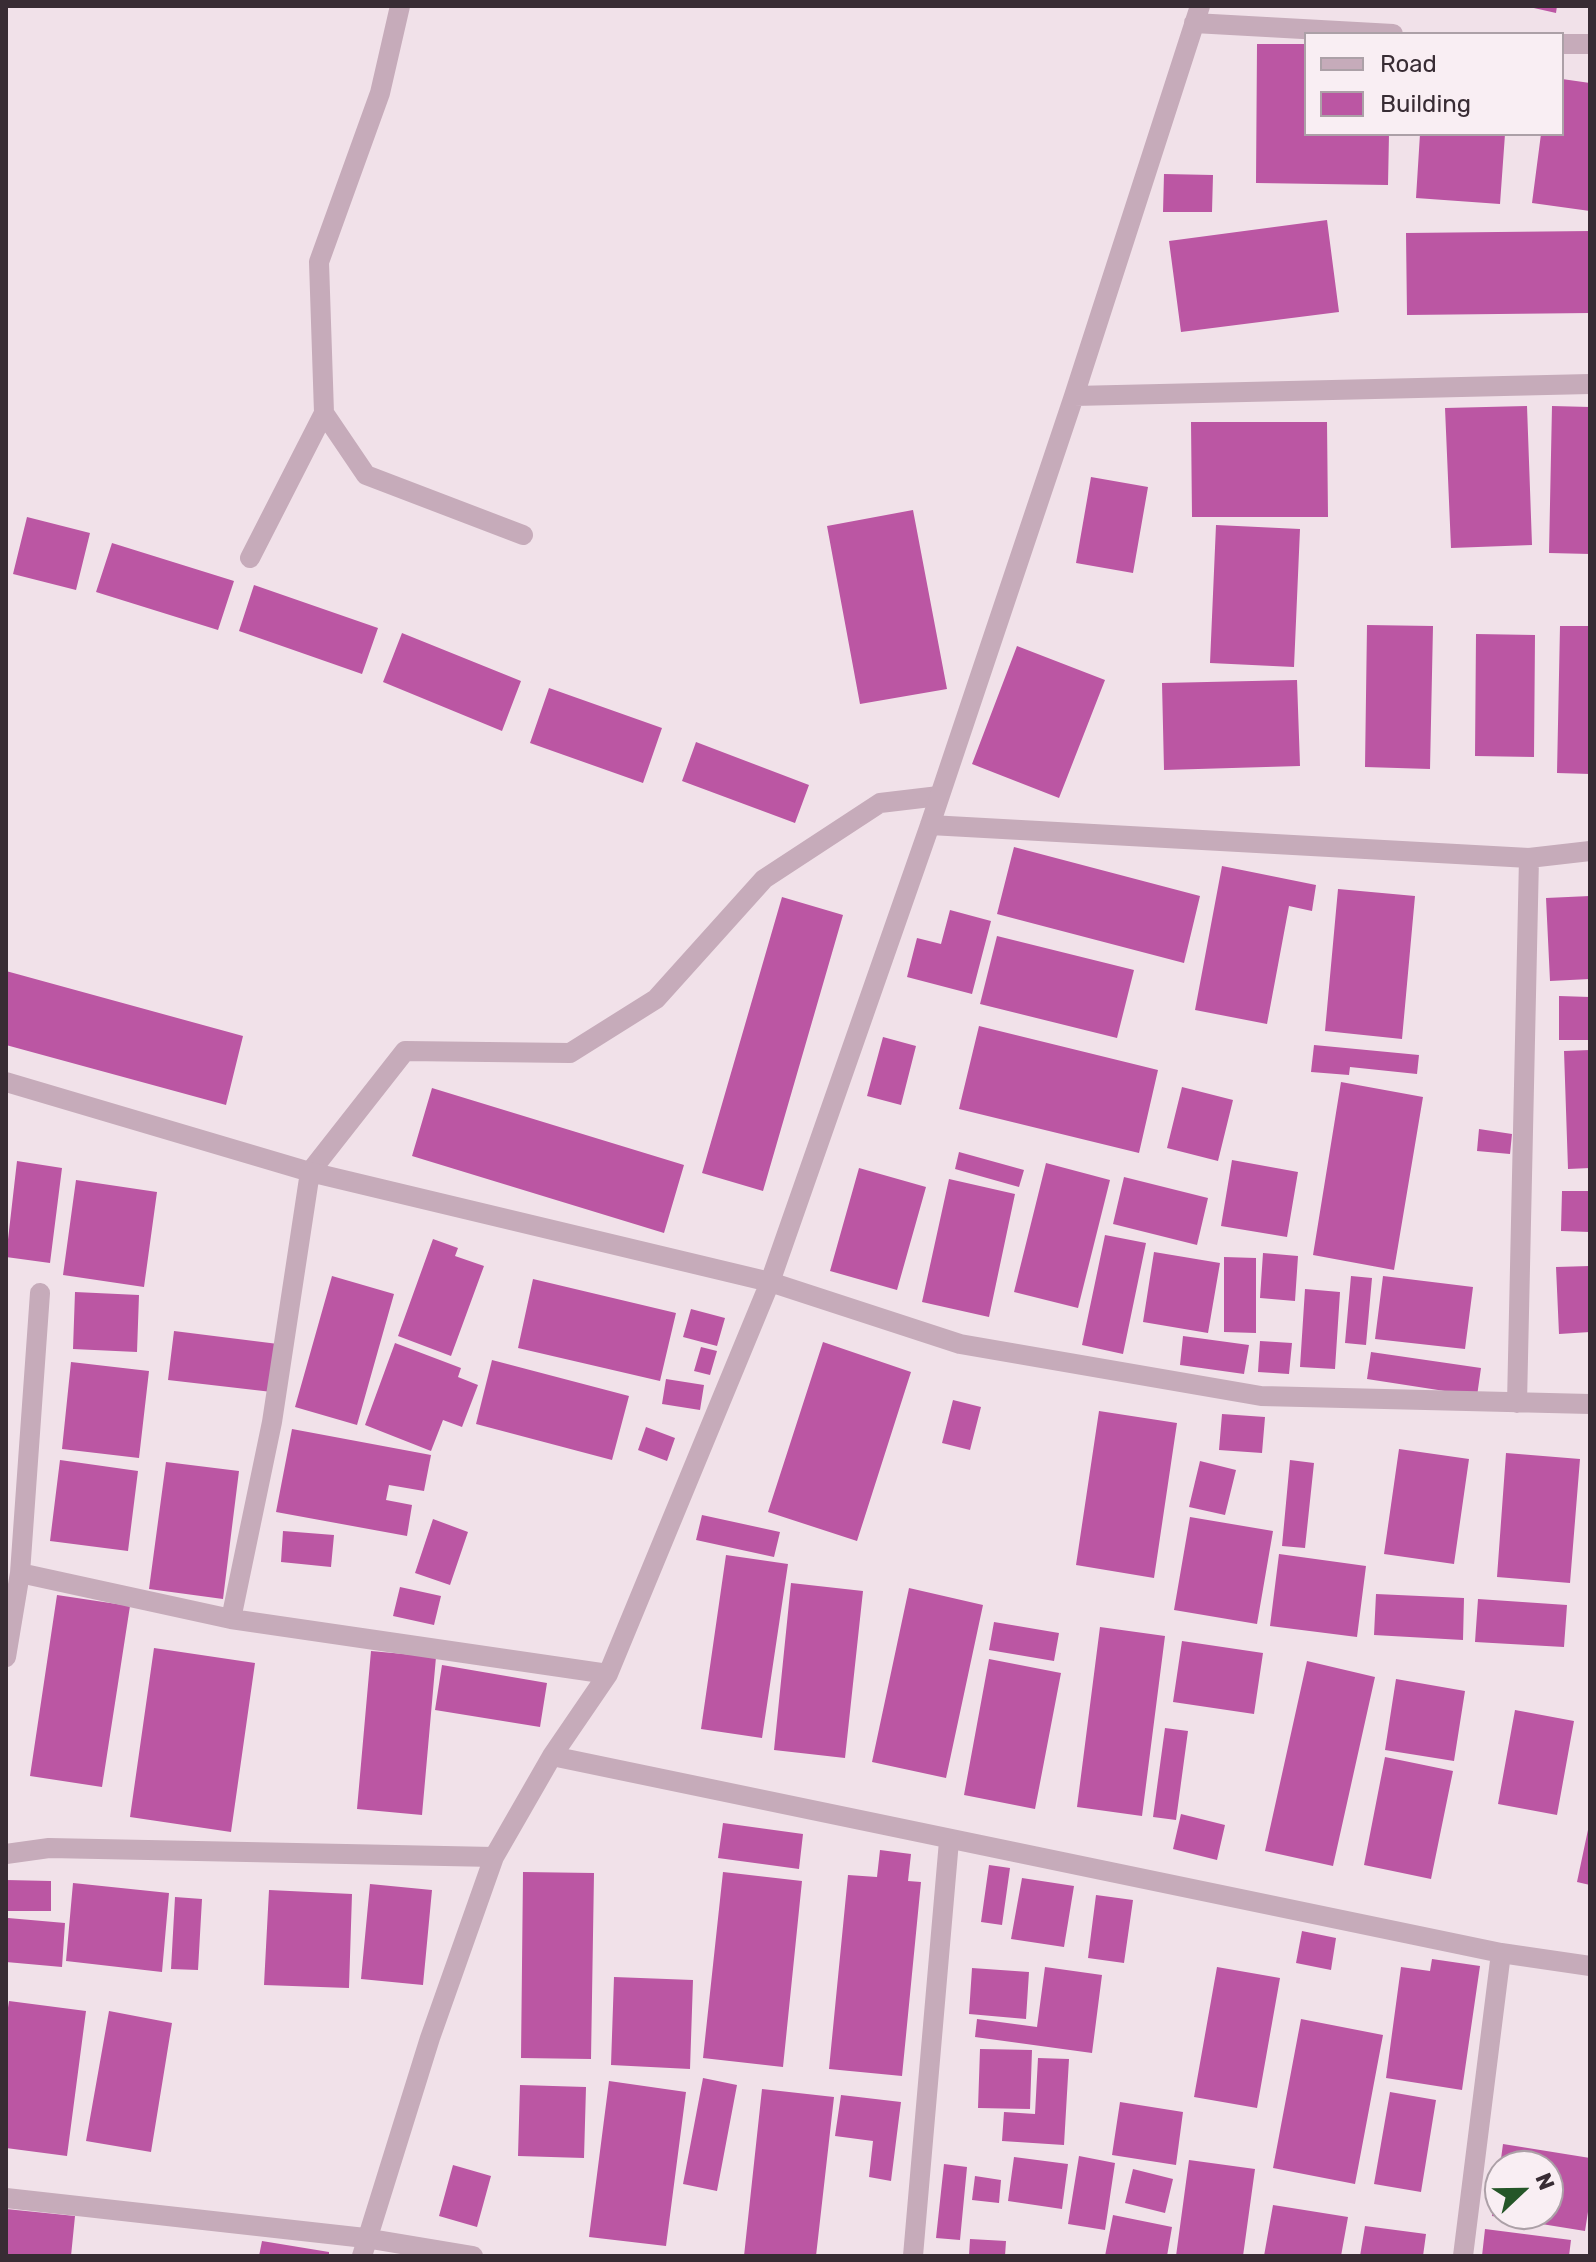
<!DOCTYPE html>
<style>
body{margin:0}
#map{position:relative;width:1596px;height:2262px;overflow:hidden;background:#f1e1e9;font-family:Rubik,sans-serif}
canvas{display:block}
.frame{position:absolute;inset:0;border:8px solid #382c34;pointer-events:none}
.legend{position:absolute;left:1304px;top:32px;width:260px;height:104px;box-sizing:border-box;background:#f9eef3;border:2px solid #aca0a7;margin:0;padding:10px 14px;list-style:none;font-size:24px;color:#382c34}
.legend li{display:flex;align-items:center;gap:16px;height:40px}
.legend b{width:40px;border:2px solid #aca0a7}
.north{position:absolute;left:1484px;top:2150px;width:80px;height:80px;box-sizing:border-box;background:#f9eef3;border:2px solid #aca0a7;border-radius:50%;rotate:68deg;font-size:22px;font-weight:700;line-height:32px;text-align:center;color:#382c34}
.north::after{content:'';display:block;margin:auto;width:28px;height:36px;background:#255628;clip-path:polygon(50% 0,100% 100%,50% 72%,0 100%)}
</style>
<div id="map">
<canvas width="1596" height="2262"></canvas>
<div class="frame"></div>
<ul class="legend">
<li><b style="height:10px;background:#c6abba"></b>Road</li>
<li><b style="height:22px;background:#bb56a3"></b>Building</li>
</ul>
<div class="north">N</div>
</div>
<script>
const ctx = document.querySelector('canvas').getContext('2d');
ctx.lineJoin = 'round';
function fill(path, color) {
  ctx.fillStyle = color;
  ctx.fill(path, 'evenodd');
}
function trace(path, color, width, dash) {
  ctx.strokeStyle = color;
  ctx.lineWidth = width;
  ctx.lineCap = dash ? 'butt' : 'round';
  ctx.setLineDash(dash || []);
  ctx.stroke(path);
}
const building = new Path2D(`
 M1525 6H1557L1556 13Z
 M1257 44H1306V134H1389L1388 185 1256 183Z
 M1562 79 1590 83V211L1532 203 1541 134H1562Z
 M1420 134H1505L1500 204 1416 198Z
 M1164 174 1213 175 1212 212H1163Z
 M1327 220 1339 312 1181 332 1169 241Z
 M1590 231V313L1407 315 1406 233Z
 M1527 406 1532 545 1451 548 1445 408Z
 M1552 406 1590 407V554L1549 553Z
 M1191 422H1327L1328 517H1192Z
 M1091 477 1148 487 1133 573 1076 563Z
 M913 510 947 689 860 704 827 526Z
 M27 517 90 533 76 590 13 574Z
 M1216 525 1300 529 1294 667 1210 663Z
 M112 543 234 581 218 630 96 592Z
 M254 585 378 628 362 674 239 631Z
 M1367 625 1433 626 1430 769 1365 767Z
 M1560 626H1590V774L1557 773Z
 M402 633 521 681 502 731 383 682Z
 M1476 634 1535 635 1534 757 1475 756Z
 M1017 646 1105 680 1059 798 972 764Z
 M1297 680 1300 766 1164 770 1162 683Z
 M549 688 662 728 643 783 530 743Z
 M696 742 809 785 795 823 682 781Z
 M1014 847 1200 896 1184 963 997 914Z
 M1222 866 1316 885 1312 911 1289 906 1267 1024 1195 1010Z
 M1338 889 1415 896 1402 1039 1325 1031Z
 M1590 896V979L1550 981 1546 898Z
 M782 897 843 915 763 1191 702 1173Z
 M950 910 991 921 972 994 907 977 917 938 941 944Z
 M997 936 1134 970 1117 1038 980 1004Z
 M6 971 243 1036 226 1105 6 1045Z
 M1559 996 1590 997V1040H1559Z
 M979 1026 1158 1070 1139 1153 959 1109Z
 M883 1037 916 1046 901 1105 867 1096Z
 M1314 1045 1419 1055 1417 1074 1350 1067 1349 1075 1311 1072Z
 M1590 1050V1168L1568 1169 1564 1051Z
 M1341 1082 1423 1097 1394 1270 1313 1255Z
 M1182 1087 1233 1100 1218 1161 1167 1148Z
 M432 1088 684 1165 664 1233 412 1156Z
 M1479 1129 1512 1134 1510 1154 1477 1151Z
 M959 1152 1024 1170 1019 1187 955 1169Z
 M1232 1160 1298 1172 1287 1237 1221 1226Z
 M17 1161 62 1168 50 1263 6 1257Z
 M1046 1163 1110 1180 1078 1308 1014 1292Z
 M859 1168 926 1187 897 1290 830 1271Z
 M1124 1177 1208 1198 1197 1245 1113 1224Z
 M949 1179 1015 1194 989 1317 922 1302Z
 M76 1180 157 1192 144 1287 63 1275Z
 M1562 1191H1590V1232L1561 1231Z
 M1105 1235 1146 1243 1123 1354 1082 1345Z
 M433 1239 458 1248 455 1256 484 1266 451 1356 398 1336Z
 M1154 1252 1220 1263 1208 1333 1143 1322Z
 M1263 1253 1298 1256 1295 1301 1260 1298Z
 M1224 1257 1256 1258V1333L1224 1332Z
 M1590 1266V1332L1559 1334 1556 1267Z
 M332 1276 394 1294 357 1425 295 1407Z
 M1351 1276 1372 1278 1366 1345 1345 1343Z
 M1383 1276 1473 1287 1465 1349 1375 1339Z
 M533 1279 676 1313 660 1381 518 1348Z
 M1305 1289 1340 1292 1335 1369 1300 1367Z
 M75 1292 139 1295 137 1352 73 1349Z
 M691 1309 725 1318 717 1346 683 1337Z
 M174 1331 278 1344 272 1392 168 1380Z
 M1183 1336 1249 1345 1244 1374 1180 1365Z
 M1260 1341 1292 1343 1289 1374 1258 1372Z
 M823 1342 911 1372 857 1541 768 1512Z
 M395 1343 461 1368 458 1377 478 1385 462 1427 443 1420 431 1451 365 1425Z
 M701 1347 717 1351 710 1375 694 1371Z
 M1371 1352 1481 1368 1477 1396 1367 1379Z
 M492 1360 629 1396 612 1460 476 1424Z
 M71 1362 149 1371 139 1458 62 1449Z
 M666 1379 704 1385 700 1410 662 1404Z
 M953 1400 981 1407 970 1450 942 1443Z
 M1099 1411 1177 1423 1154 1578 1076 1565Z
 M1222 1414 1265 1417 1262 1453 1219 1450Z
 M646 1427 675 1438 667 1461 638 1450Z
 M292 1429 431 1455 424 1491 389 1485 386 1500 412 1505 407 1536 276 1512Z
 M1399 1449 1469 1459 1454 1564 1384 1554Z
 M1506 1453 1580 1459 1570 1583 1497 1577Z
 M60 1460 138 1471 128 1551 50 1541Z
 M1290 1460 1314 1463 1305 1548 1282 1546Z
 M1200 1461 1236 1470 1225 1515 1189 1507Z
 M166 1462 239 1471 223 1599 149 1589Z
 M702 1515 780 1532 774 1557 696 1540Z
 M1190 1517 1273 1531 1257 1624 1174 1610Z
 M433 1519 468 1532 450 1585 415 1573Z
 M283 1531 334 1535 331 1567 281 1562Z
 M1279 1554 1366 1566 1357 1637 1270 1626Z
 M726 1555 788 1564 762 1738 701 1729Z
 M791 1583 863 1591 845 1758 774 1750Z
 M400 1587 441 1596 434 1625 393 1616Z
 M909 1588 983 1605 946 1778 872 1762Z
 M1376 1594 1464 1598 1463 1640 1374 1635Z
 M57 1595 130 1606 102 1787 30 1776Z
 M1478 1599 1567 1605 1564 1647 1475 1642Z
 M994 1622 1059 1633 1054 1661 989 1650Z
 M1100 1627 1165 1636 1142 1816 1077 1807Z
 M1182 1641 1263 1653 1254 1714 1173 1702Z
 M154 1648 255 1663 231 1832 130 1817Z
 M371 1651 436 1657 422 1815 357 1809Z
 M989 1659 1061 1673 1035 1809 964 1795Z
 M1307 1661 1375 1677 1333 1866 1265 1851Z
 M442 1665 547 1683 540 1727 435 1710Z
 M1396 1679 1465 1691 1454 1761 1385 1750Z
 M1515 1710 1574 1721 1557 1815 1498 1804Z
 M1165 1728 1188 1731 1176 1820 1153 1817Z
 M1385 1757 1453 1771 1431 1879 1364 1865Z
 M1181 1814 1225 1825 1217 1860 1173 1849Z
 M723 1823 803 1834 799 1869 718 1858Z
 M1589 1825H1590V1885L1577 1882Z
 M880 1850 911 1854 908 1881 921 1882 902 2076 829 2069 848 1875 877 1877Z
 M989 1865 1010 1868 1002 1925 981 1922Z
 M523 1872 594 1873 591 2059 521 2058Z
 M723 1872 802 1881 783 2067 703 2058Z
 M1022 1878 1074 1886 1064 1947 1011 1939Z
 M6 1880 51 1881V1911H6Z
 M73 1883 169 1893 162 1972 66 1961Z
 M370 1884 432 1890 423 1985 361 1979Z
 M269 1890 352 1894 349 1988 264 1985Z
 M1096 1895 1133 1900 1124 1963 1088 1958Z
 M175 1897 202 1899 198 1970 171 1969Z
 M8 1918 65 1923 62 1967 6 1962Z
 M1302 1931 1336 1938 1331 1970 1296 1963Z
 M1432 1959 1480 1966 1462 2090 1386 2078 1401 1967 1430 1971Z
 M1045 1967 1102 1975 1092 2053 975 2037 977 2019 1037 2027Z
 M1217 1967 1280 1978 1257 2108 1194 2097Z
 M972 1968 1029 1972 1026 2019 969 2014Z
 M614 1977 693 1980 690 2069 611 2065Z
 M9 2001 86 2011 67 2156 6 2148V2021Z
 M109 2011 172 2023 151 2152 86 2141Z
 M1301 2019 1383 2035 1355 2184 1273 2168Z
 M980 2049 1032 2050 1030 2109 978 2108Z
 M1038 2058 1069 2059 1064 2145 1002 2141 1004 2112 1035 2114Z
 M703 2078 737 2085 717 2191 683 2184Z
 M609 2081 686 2092 666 2246 589 2237Z
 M520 2085 586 2087 584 2158 518 2156Z
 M762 2089 834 2097 816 2256H744Z
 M1390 2092 1436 2100 1421 2192 1374 2184Z
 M841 2095 901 2102 891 2181 869 2177 873 2141 835 2136Z
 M1120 2102 1183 2112 1176 2165 1112 2155Z
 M1503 2144 1590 2158V2199L1585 2231 1492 2216 1498 2177 1500 2214H1548V2166H1500Z
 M1079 2156 1115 2163 1105 2230 1068 2224Z
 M1014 2157 1068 2164 1062 2209 1008 2201Z
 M1189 2160 1255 2169 1243 2256H1176Z
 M944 2164 967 2167 960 2240 936 2238Z
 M453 2165 491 2176 477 2227 439 2216Z
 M1133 2169 1173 2179 1165 2213 1125 2203Z
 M975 2176 1001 2180 999 2203 972 2200Z
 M1273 2205 1348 2217 1341 2256H1264Z
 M6 2209 75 2216 71 2256H6Z
 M1113 2215 1172 2227 1167 2256H1105Z
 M1365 2226 1426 2234 1423 2256H1360Z
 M1485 2229 1571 2240 1569 2256H1482Z
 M970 2239 1006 2241 1005 2256H969Z
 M262 2241 329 2252V2256H259Z`);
const service = new Path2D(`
 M324 413 366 475 523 535
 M250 558 324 413 319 262 380 93 400 6
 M310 1172 405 1051 570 1053 656 999 764 879 880 803 939 796`);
const minor = new Path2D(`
 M1194 23 1393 34
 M1562 44H1590
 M1074 396 1590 384
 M930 825 1529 858 1590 851
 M6 1082 310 1172 770 1282 960 1344 1261 1396 1590 1404
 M1517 1403 1529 858
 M20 1573 231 1619 608 1674
 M231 1619 272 1422 310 1172
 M6 1657 20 1573 40 1293
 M552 1756 1501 1953 1590 1966
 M6 1854 49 1848 494 1857
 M6 2198 365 2238 473 2256
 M362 2256 430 2038 494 1857 552 1756 608 1674 770 1282 930 825 1074 396 1200 6
 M913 2256 949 1841
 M1463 2256 1501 1953`);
fill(building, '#bb56a3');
trace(service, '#c6abba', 20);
trace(minor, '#c6abba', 20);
</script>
